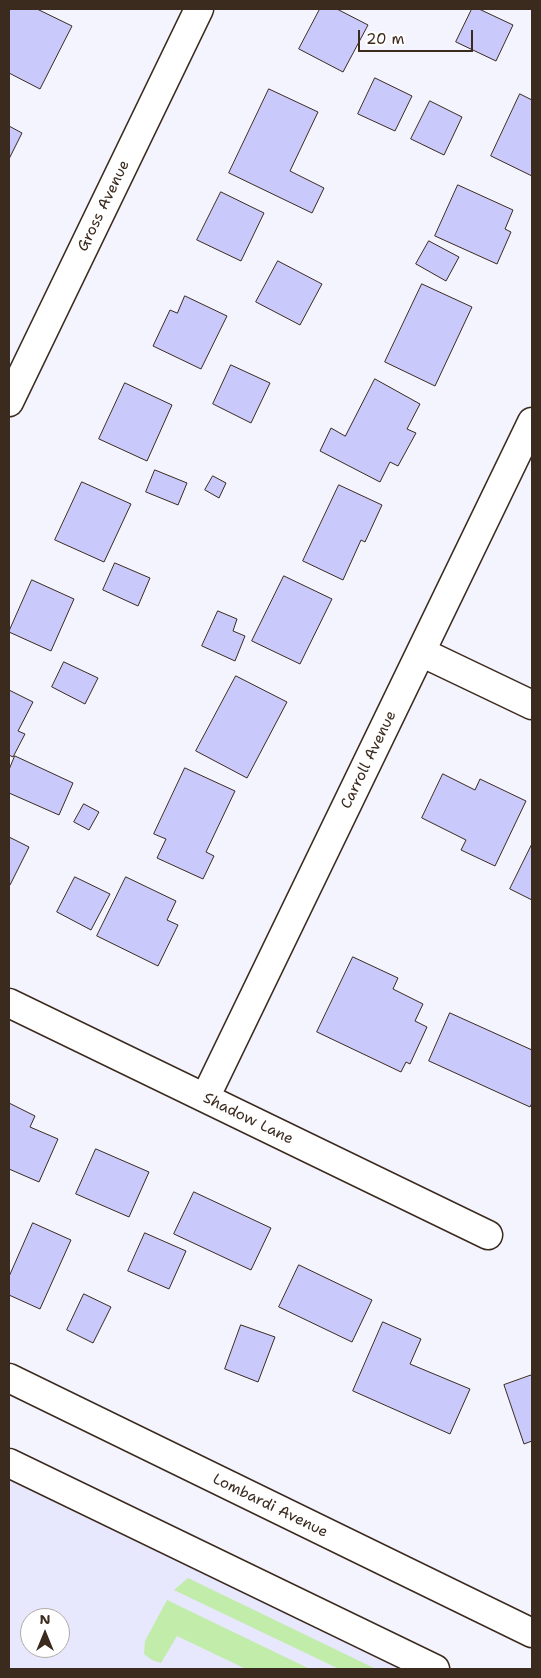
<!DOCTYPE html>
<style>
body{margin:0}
#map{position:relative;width:541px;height:1678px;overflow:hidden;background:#f4f4fe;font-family:"Shantell Sans",sans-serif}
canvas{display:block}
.frame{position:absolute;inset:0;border:10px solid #3b2a1e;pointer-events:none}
.north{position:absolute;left:20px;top:1608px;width:50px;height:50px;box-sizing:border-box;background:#fff;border:1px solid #b1aaa5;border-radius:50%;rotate:0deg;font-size:14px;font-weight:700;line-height:20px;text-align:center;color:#3b2a1e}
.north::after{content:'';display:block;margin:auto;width:18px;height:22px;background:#3b2a1e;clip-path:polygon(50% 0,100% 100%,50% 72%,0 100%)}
.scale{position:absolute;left:358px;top:30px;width:115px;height:22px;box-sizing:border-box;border:2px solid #3b2a1e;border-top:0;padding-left:6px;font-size:15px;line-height:18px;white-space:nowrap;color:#3b2a1e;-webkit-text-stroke:4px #fff;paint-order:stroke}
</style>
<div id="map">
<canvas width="541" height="1678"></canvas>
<div class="frame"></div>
<div class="north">N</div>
<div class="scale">20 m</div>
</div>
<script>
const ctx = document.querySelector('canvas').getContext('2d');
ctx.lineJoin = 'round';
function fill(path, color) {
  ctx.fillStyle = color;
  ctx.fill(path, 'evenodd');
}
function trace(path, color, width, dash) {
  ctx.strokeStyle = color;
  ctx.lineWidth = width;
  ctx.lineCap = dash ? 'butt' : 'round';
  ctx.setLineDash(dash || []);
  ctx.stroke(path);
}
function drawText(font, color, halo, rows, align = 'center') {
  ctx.font = font + ' "Shantell Sans",sans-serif';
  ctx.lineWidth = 4.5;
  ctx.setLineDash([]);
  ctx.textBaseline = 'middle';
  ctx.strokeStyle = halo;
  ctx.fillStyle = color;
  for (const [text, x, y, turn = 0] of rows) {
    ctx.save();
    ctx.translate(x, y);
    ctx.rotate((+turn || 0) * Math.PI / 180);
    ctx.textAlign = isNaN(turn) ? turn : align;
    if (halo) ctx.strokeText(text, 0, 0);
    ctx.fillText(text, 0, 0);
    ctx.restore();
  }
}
const built = new Path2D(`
 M9 1463 435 1669H9ZM30 1618H60V1648H30Z`);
const green = new Path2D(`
 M188 1578 376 1669H339L174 1590Z
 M167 1600 310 1669H246L177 1636 161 1663 152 1660 144 1654 145 1641Z`);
const building = new Path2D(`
 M9 9H37L72 26 40 89 9 73Z
 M320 9H337L368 25 343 72 299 49Z
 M472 9H479L513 25 496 61 456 42Z
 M375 78 412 96 395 131 358 114Z
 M269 89 318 112 290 171 324 188 312 213 229 173Z
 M520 94 532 100V176L491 156Z
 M430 101 462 117 444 155 411 139Z
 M9 126 22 133 9 159Z
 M458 185 513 210 505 229 511 232 497 264 435 236Z
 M221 192 264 213 241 261 197 240Z
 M429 241 459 257 446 281 416 264Z
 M278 261 322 284 300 325 256 302Z
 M422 284 472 307 435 386 385 362Z
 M185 296 227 316 201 369 153 346 170 310 177 313Z
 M231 365 270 383 251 423 213 404Z
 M375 379 420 404 407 429 416 433 398 466 390 462 380 482 320 451 331 428 345 436Z
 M125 383 172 405 147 461 99 439Z
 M155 470 187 483 178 505 146 492Z
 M213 476 226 483 219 498 205 490Z
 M82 482 131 504 104 562 55 540Z
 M339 485 382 505 365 542 361 540 343 580 303 561Z
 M115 563 150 578 138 606 103 590Z
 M284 576 332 599 300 664 252 641Z
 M32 580 74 599 51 651 9 632Z
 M218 611 237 619 233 631 245 636 235 661 202 646Z
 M64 662 98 678 85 704 52 687Z
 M236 676 287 702 247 778 196 751Z
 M9 690 33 702 18 731 25 734 13 757 9 755Z
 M15 756 73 783 59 815 9 793V770Z
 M185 768 235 791 206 852 214 856 203 879 157 858 166 839 154 834Z
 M443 774 475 790 480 779 526 801 495 866 461 850 466 840 422 818Z
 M84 804 99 812 89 830 74 822Z
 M9 837 29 847 10 885H9Z
 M532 844V900L510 889Z
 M75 877 110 894 91 930 57 912Z
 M126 877 176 901 167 920 178 925 158 966 97 936Z
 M353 957 398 978 393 989 423 1004 415 1021 427 1027 410 1064 406 1062 401 1072 317 1032Z
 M450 1013 532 1050V1103L530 1107 429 1061Z
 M9 1103 35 1116 30 1127 58 1139 39 1182 9 1169Z
 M96 1149 149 1172 129 1217 76 1194Z
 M194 1192 271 1228 251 1270 174 1234Z
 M33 1223 71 1240 40 1309 9 1295V1277Z
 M145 1233 186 1251 169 1289 128 1271Z
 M299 1265 372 1300 352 1342 279 1307Z
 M84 1294 111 1307 93 1343 67 1330Z
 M383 1322 421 1339 410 1364 470 1389 450 1434 353 1391Z
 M241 1325 275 1337 258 1382 225 1369Z
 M532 1375V1441L524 1444 504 1385Z`);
const minor = new Path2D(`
 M9 402 199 9
 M421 652 532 705
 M9 1003 488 1235
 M205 1098 532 422`);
const major = new Path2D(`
 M9 1378 532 1633
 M9 1463 435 1669`);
const streetNames = [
 ["Gross Avenue",104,206,-64],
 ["Carroll Avenue",369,760,-64],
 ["Shadow Lane",248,1119,26],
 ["Lombardi Avenue",270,1506,26]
];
fill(built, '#e7e7fd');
fill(green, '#c2eca9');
fill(building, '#cac9fb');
trace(building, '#3b2a1e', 1);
trace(minor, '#3b2a1e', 31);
trace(major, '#3b2a1e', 31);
trace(minor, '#fff', 28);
trace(major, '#fff', 28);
drawText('15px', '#3b2a1e', '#fff', streetNames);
</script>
